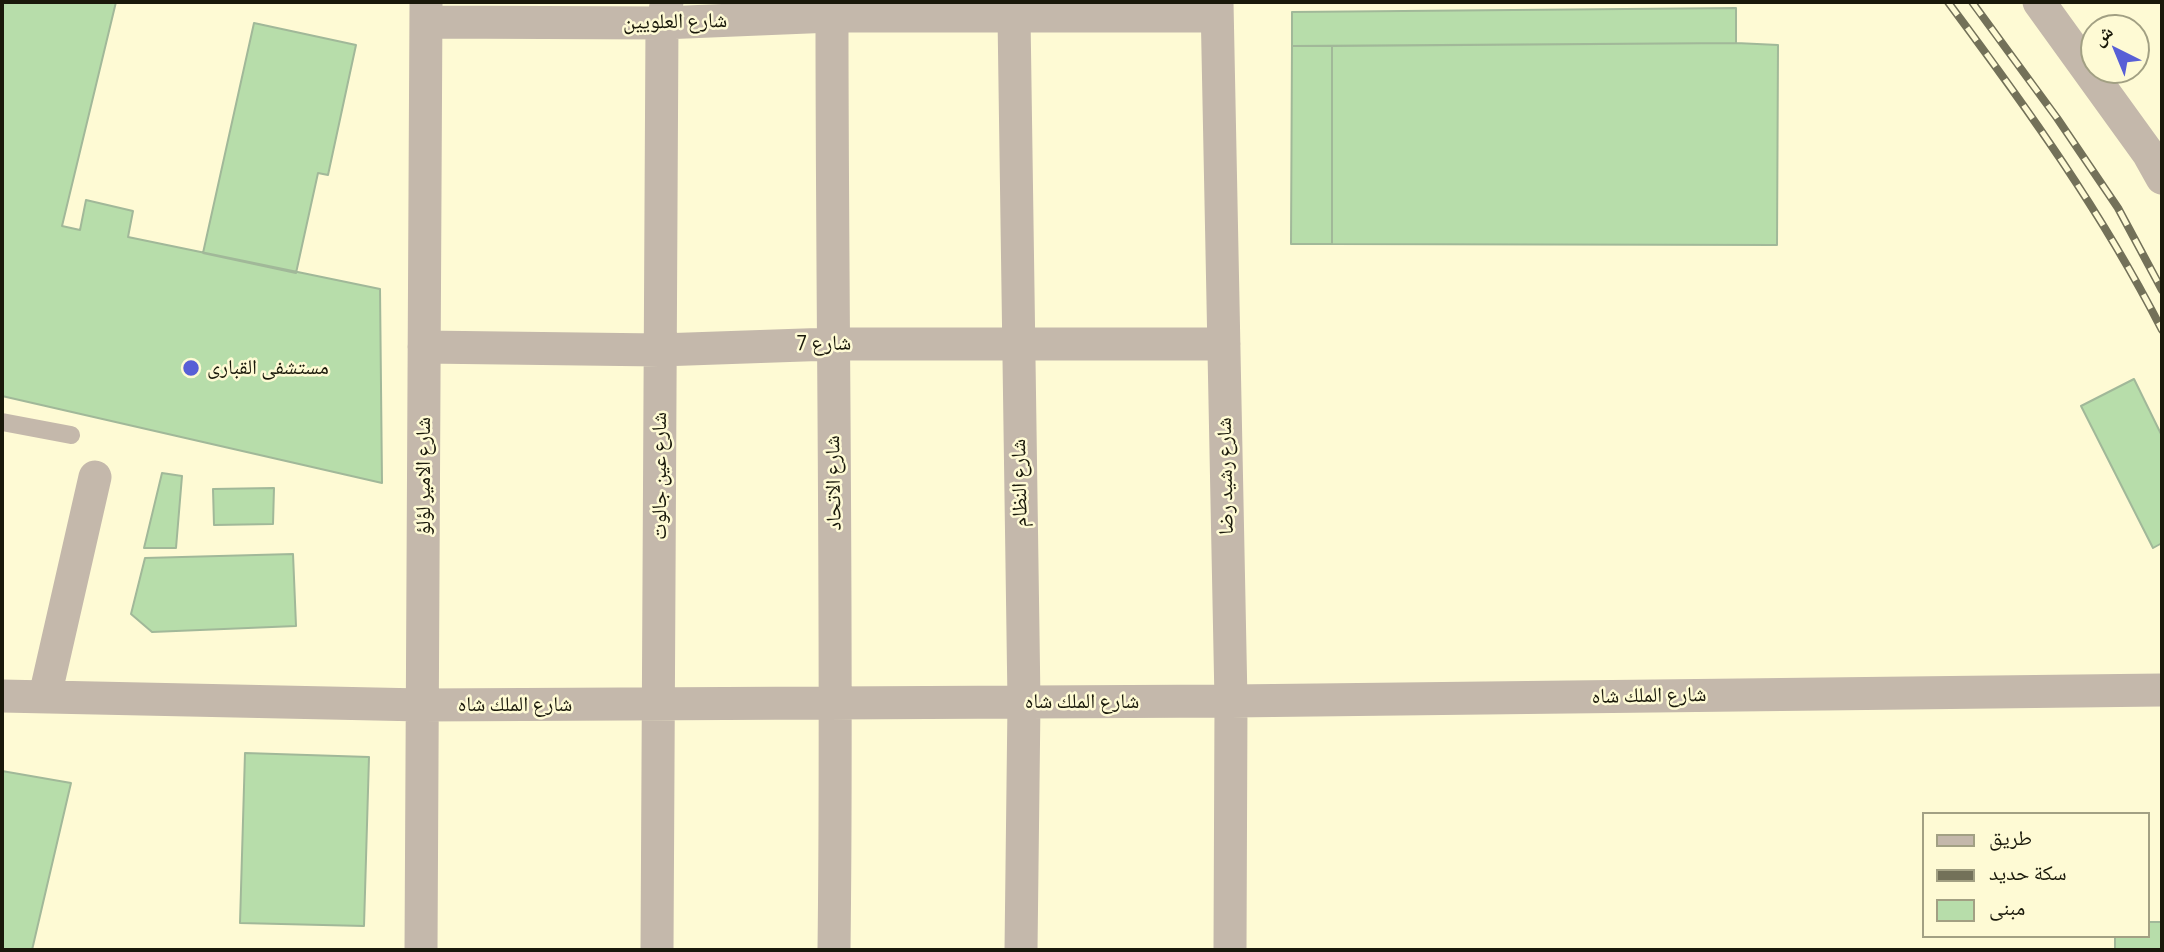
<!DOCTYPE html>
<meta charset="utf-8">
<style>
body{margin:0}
#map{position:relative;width:2164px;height:952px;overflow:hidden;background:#fefad4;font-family:Manrope,"Noto Naskh Arabic",sans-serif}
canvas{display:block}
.frame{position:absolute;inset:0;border:4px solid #19180a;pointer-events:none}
.legend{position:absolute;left:1922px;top:812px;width:228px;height:126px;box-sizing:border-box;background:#fefad4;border:2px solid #a2a083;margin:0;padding:9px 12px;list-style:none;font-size:21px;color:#19180a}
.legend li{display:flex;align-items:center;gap:14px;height:35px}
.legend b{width:35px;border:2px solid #a2a083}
.north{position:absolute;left:2080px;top:14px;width:70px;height:70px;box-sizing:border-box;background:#fefad4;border:2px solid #a2a083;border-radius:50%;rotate:317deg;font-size:19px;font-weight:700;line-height:28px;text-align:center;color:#19180a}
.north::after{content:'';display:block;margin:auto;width:24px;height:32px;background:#585fd6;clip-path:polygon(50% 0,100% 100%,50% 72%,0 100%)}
</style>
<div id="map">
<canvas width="2164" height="952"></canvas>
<div class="frame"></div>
<ul class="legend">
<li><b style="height:9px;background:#c4b8ab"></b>طريق</li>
<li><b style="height:9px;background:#737159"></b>سكة حديد</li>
<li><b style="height:19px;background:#b7ddaa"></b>مبنى</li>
</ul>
<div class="north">ش</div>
</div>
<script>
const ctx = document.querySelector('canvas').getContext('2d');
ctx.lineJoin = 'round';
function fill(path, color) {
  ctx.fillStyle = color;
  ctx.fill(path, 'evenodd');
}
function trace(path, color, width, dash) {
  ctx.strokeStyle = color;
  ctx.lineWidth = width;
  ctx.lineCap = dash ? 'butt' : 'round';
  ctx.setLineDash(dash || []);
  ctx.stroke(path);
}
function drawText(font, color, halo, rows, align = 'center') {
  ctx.font = font + ' Manrope,"Noto Naskh Arabic",sans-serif';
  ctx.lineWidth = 5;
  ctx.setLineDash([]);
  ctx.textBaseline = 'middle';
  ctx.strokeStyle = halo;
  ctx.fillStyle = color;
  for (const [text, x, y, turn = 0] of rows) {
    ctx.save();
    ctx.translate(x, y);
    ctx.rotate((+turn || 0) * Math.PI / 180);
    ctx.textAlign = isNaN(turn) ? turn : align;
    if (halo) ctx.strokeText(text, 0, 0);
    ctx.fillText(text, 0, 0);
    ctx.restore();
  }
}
const building = new Path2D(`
 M2 2H116L62 226 80 230 86 200 133 211 128 237 380 289 382 483 2 396Z
 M1736 8V43L1292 46V12Z
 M254 23 356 45 328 175 318 173 296 273 203 253Z
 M1736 43 1778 45 1777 245 1332 244V46Z
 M1292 46H1332V244H1291Z
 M2134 379 2162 436V543L2153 548 2081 406Z
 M162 473 182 476 176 548H144Z
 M274 488 273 524 214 525 213 489Z
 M293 554 296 626 152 632 131 614 145 558Z
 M245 753 369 757 364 926 240 923Z
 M2 771 71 783 32 950H2Z
 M2148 922H2162V950H2115V936H2148Z`);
const service = new Path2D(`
 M2 422 71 435`);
const minor = new Path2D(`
 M1217 2 1231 701 1230 950
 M2039 2 2148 153 2162 178
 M832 16C832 328 838 639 834 950
 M1014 16 1024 702 1021 950
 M426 22 662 23 832 16H1217
 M424 347 660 350 832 344H1224
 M2 696 422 705 1231 701 2162 690
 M45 696 95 477
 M421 950 426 2
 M657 950 662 23 667 2`);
const rail = new Path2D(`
 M1948 2C2027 108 2102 212 2162 330
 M1972 2 2057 118 2118 208 2162 290`);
const markers = [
 [191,368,9,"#585fd6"]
];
const streetNames = [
 ["شارع العلويين",675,22,-1],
 ["شارع 7",824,344,-1],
 ["شارع الامير لؤلؤ",424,476,-90],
 ["شارع عين جالوت",660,476,-90],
 ["شارع رشيد رضا",1226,476,-91],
 ["شارع الاتحاد",834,483,-91],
 ["شارع النظام",1020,483,-91],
 ["شارع الملك شاه",1649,696,-1],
 ["شارع الملك شاه",1082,702],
 ["شارع الملك شاه",515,705]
];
const poiNames = [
 ["مستشفى القبارى",207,368]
];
fill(building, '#b7ddaa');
trace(building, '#a1b899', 2);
trace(service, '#c4b8ab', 18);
trace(minor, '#c4b8ab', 33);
trace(rail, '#737159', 8);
trace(rail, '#fefad4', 5, [16]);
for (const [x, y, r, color] of markers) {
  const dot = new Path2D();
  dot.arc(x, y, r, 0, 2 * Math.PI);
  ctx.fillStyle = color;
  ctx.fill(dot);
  trace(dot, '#fefad4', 2.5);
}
drawText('21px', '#19180a', '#fefad4', streetNames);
drawText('21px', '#19180a', '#fefad4', poiNames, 'left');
</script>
